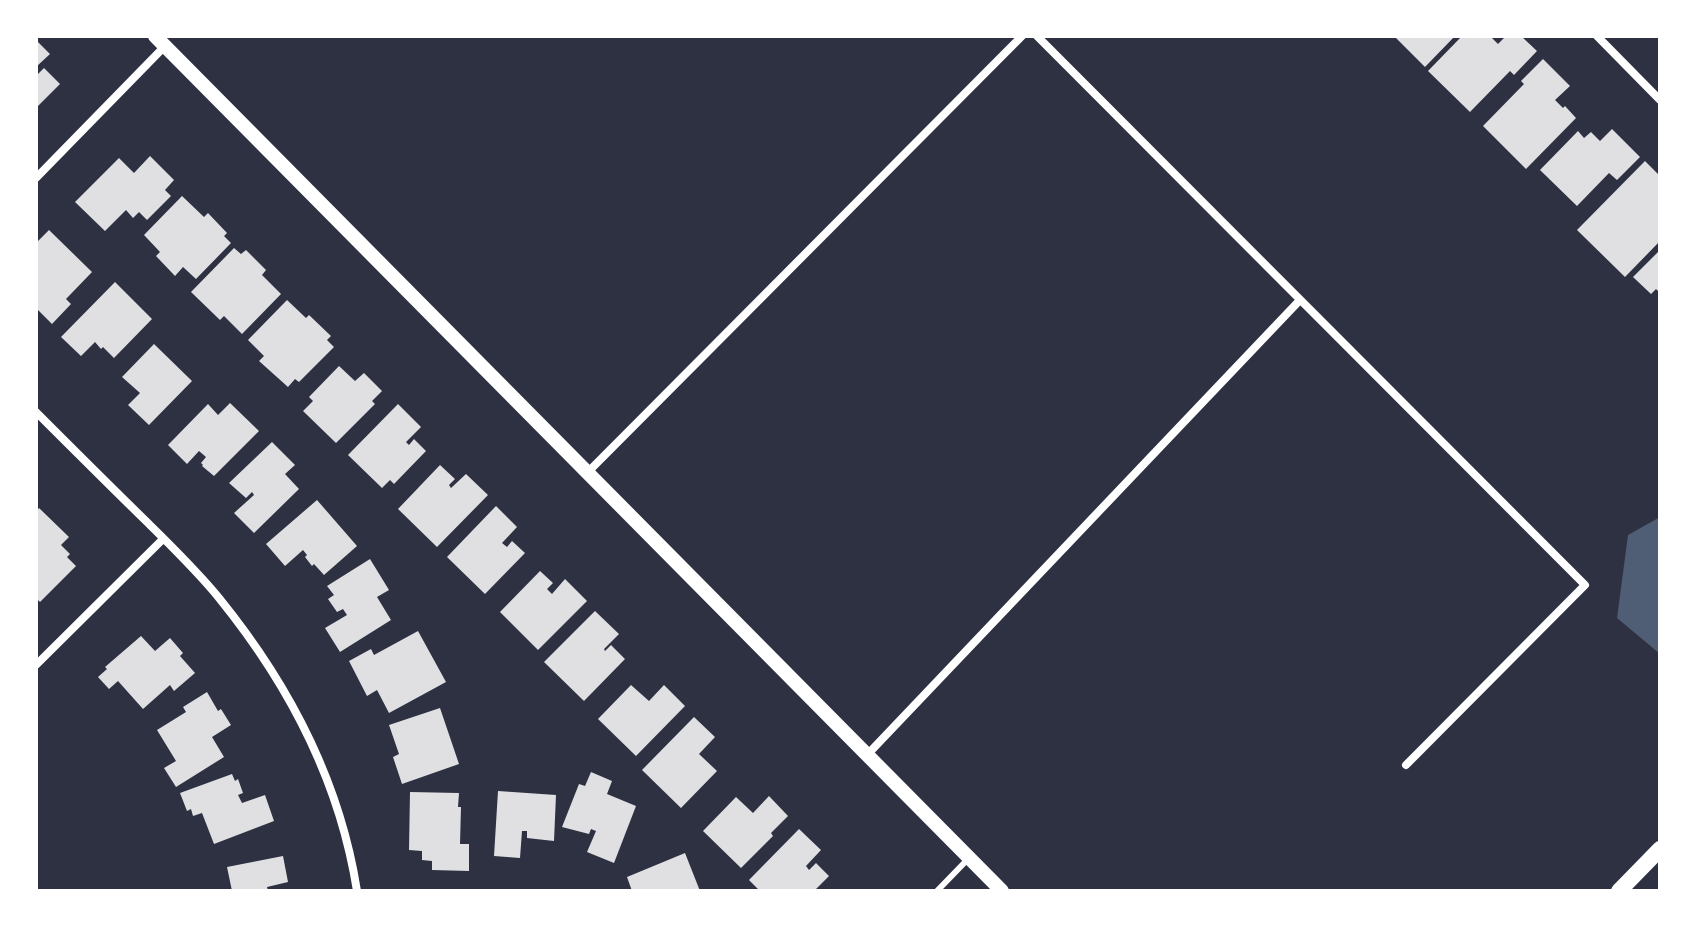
<!DOCTYPE html>
<style>
body{margin:0}
#map{position:relative;width:1696px;height:927px;overflow:hidden;background:#2d3142;font-family:"Titillium Web",sans-serif}
canvas{display:block}
.frame{position:absolute;inset:0;border:38px solid #fff;pointer-events:none}
</style>
<div id="map">
<canvas width="1696" height="927"></canvas>
<div class="frame"></div>
</div>
<script>
const ctx = document.querySelector('canvas').getContext('2d');
ctx.lineJoin = 'round';
function fill(path, color) {
  ctx.fillStyle = color;
  ctx.fill(path, 'evenodd');
}
function trace(path, color, width, dash) {
  ctx.strokeStyle = color;
  ctx.lineWidth = width;
  ctx.lineCap = dash ? 'butt' : 'round';
  ctx.setLineDash(dash || []);
  ctx.stroke(path);
}
const water = new Path2D(`
 M1660 517V654L1617 618 1628 535Z`);
const building = new Path2D(`
 M1394 36H1455L1425 67Z
 M1462 36H1490L1498 44 1506 36H1521L1537 51 1514 75 1510 71 1470 112 1428 71Z
 M36 40 50 54 36 67Z
 M1543 59 1570 86 1555 100 1563 108 1565 106 1576 118 1526 169 1483 126 1524 84 1521 81Z
 M44 68 60 84 36 108V76Z
 M1612 129 1640 157 1617 180 1609 173 1577 206 1540 170 1578 131 1584 138 1591 132 1600 141Z
 M150 156 174 180 165 190 171 196 147 220 139 212 133 218 126 210 105 231 75 202 119 158 134 173Z
 M1645 161 1660 176V241L1625 277 1577 230Z
 M182 196 204 217 208 213 227 233 224 236 231 243 196 279 183 267 175 276 156 256 160 252 144 235Z
 M49 230 92 272 66 299 71 304 52 324 36 308V243Z
 M234 248 241 254 246 250 266 270 262 275 281 294 242 334 224 316 220 320 191 292Z
 M1660 250V293L1656 289 1651 294 1633 277Z
 M115 282 152 319 114 358 103 347 101 349 95 342 81 356 61 337Z
 M287 300 306 318 309 315 331 336 327 340 334 347 299 382 295 379 288 387 259 361 264 356 248 340Z
 M154 344 192 381 149 425 128 405 140 393 122 377Z
 M339 366 355 381 364 373 382 391 372 401 375 404 336 443 303 411 313 401 309 397Z
 M230 403 259 431 214 476 202 466 203 465 201 463 206 457 199 451 187 464 168 445 208 404 218 415Z
 M398 404 421 427 406 442 409 445 414 439 426 451 394 484 390 480 382 488 348 455Z
 M272 442 295 465 285 474 299 489 254 533 234 513 254 495 252 492 246 498 229 483Z
 M440 465 455 479 449 485 451 488 466 474 488 495 437 547 398 509Z
 M317 500 357 546 324 575 314 564 312 566 305 557 307 555 303 550 285 566 266 544Z
 M496 506 517 527 502 543 507 547 512 541 525 553 485 594 447 557Z
 M39 508 69 537 61 545 70 554 67 557 76 566 40 602 36 598V512Z
 M370 559 389 590 377 597 391 620 340 652 325 628 347 615 343 609 337 612 328 599 334 595 327 586Z
 M540 571 553 583 547 589 552 594 565 579 587 601 538 650 500 612Z
 M595 611 619 634 604 649 605 651 611 645 625 659 584 701 544 662Z
 M418 631 446 682 389 713 377 690 367 696 349 661 371 649 374 655Z
 M141 636 155 651 170 638 183 653 180 656 195 673 174 691 170 685 143 709 118 681 109 689 98 677 107 669 105 667Z
 M631 685 649 701 664 685 685 706 636 756 598 719Z
 M207 692 218 711 221 709 231 725 212 737 224 757 176 787 164 768 176 761 157 730 186 712 183 707Z
 M440 708 459 764 402 784 393 757 399 754 389 725Z
 M694 717 715 737 699 754 717 771 681 808 642 770Z
 M591 772 612 781 607 794 636 806 614 863 587 852 596 831 591 829 589 834 562 827 579 784 585 786Z
 M232 774 235 781 238 779 243 793 238 795 242 803 265 795 274 821 214 844 202 813 193 816 191 809 187 811 180 793Z
 M498 791 556 795 554 841 527 838V831H522L520 858 494 856Z
 M410 792 459 793 458 807H461L460 844H469V871L432 870V861L422 860V851L409 850Z
 M769 796 788 816 771 833 773 836 741 868 703 831 736 797 753 813Z
 M799 829 821 850 806 866 809 870 816 863 829 876 814 891H760L749 880Z
 M685 853 700 891H632L627 877Z
 M283 856 288 882 267 887 268 891H232L227 867Z`);
const service = new Path2D(`
 M937 891 969 858`);
const minor = new Path2D(`
 M1037 36 1585 585 1406 765
 M1597 36 1660 100
 M36 178 165 46
 M36 412C73 449 110 486 148 523 172 547 198 572 219 598 288 683 340 782 357 891
 M587 473 1022 36
 M36 665 163 539
 M867 755 1300 300`);
const tertiary = new Path2D(`
 M155 36 1002 891`);
const secondary = new Path2D(`
 M1619 891 1660 849`);
fill(water, '#4f5d75');
fill(building, '#e0e0e3');
trace(service, '#fff', 6);
trace(minor, '#fff', 8);
trace(tertiary, '#fff', 14);
trace(secondary, '#fff', 16);
</script>
